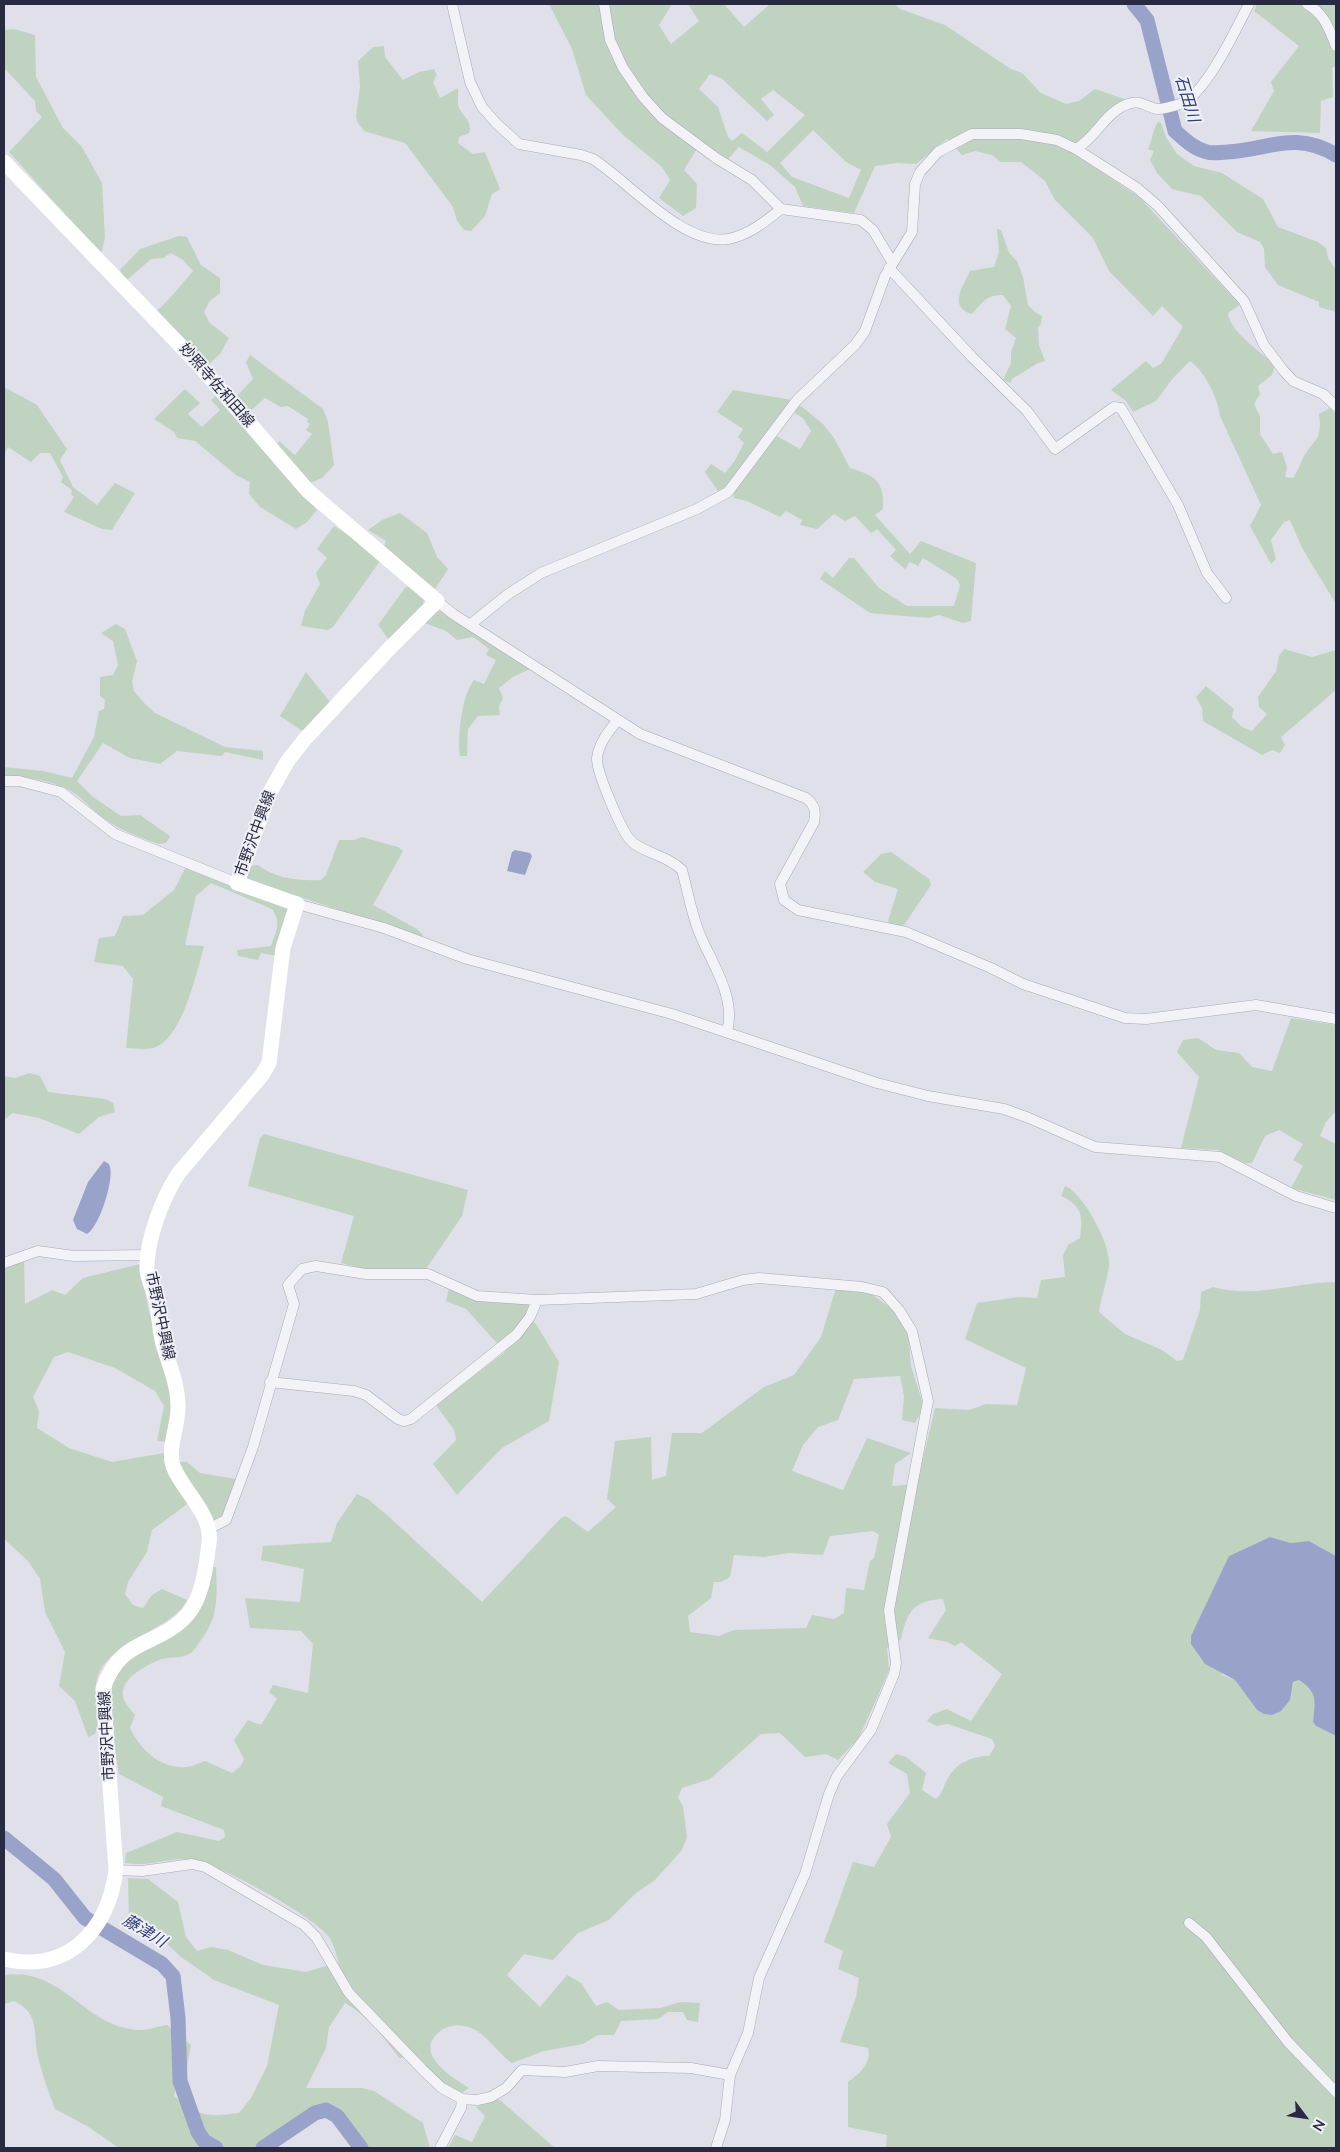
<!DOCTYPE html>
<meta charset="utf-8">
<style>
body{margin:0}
#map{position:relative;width:1340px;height:2152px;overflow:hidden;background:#dfe0e9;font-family:"Nunito Sans",sans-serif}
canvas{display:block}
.frame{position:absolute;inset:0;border:5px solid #272a41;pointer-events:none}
.north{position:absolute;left:1280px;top:2092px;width:50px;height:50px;-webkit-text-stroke:4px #eff0f6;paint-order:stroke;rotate:121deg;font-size:14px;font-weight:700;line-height:20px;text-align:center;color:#272a41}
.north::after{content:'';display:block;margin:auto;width:18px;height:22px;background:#272a41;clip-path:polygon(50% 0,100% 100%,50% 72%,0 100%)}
</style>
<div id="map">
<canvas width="1340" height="2152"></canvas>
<div class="frame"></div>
<div class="north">N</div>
</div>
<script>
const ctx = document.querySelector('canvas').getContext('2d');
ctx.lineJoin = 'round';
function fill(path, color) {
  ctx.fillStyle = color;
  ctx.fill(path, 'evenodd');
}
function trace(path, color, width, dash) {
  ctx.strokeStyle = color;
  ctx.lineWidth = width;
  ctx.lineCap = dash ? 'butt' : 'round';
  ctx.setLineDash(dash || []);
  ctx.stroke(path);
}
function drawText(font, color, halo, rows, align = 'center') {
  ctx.font = font + ' "Nunito Sans","Noto Sans JP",sans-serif';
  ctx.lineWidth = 4;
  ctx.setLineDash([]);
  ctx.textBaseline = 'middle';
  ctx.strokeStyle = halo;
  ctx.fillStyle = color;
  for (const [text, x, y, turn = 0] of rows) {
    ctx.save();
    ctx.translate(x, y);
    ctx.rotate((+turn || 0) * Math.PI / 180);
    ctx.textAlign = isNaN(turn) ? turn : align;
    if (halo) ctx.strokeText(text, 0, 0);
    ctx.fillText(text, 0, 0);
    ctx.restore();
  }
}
const green = new Path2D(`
 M549 4H672L659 25 671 44 699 21 688 4H724L744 27 770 4H895L900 9 945 25 1011 69 1022 73 1041 93 1066 104 1079 101 1095 89 1124 99 1079 142 1073 153 1139 197 1240 305 1228 313C1229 331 1262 353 1275 365L1272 375 1258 386 1260 394 1254 404 1260 416V434L1273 454 1282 452 1287 467 1285 477 1293 478C1297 472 1299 467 1302 460 1312 439 1323 443 1319 414L1330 408 1336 414V604L1302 548 1290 520 1284 522 1271 540 1276 559 1271 564 1250 526 1261 505 1220 416C1218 398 1205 372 1190 361L1174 377 1156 401 1133 412 1126 401 1111 390 1146 361 1153 368 1161 364 1183 327 1162 306 1153 316 1109 271 1093 238 1055 200 1045 181 1021 162H1001L992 155 975 151 962 155 947 139 916 164 897 163 875 166 854 213 803 206 795 187 770 165 739 147 728 159 701 142 684 170 697 184 696 208 683 216 659 198 670 180 662 167 622 134 586 95 572 49ZM710 74 721 78 767 121 774 115 761 99 773 90 805 115 767 152 742 133 732 141 728 137 718 107 699 89ZM813 130 846 162 861 170 849 198 792 177 780 163Z
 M1257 4H1336V66L1332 68 1333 97 1321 101 1320 133 1251 131 1274 91 1271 82 1299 46 1254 11Z
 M14 29 35 35 36 77 63 128 82 147 102 183 105 238 101 254 9 152 42 117 36 111 35 101 4 68V30Z
 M384 46 385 57 403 80 419 72 434 69 437 75 433 82 440 98 458 88C459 94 457 99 458 104 459 115 474 120 469 133L459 137 458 143 473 154 485 152 500 189 492 194 485 216 471 231 464 230 457 221 453 207 405 143 364 131 358 123 356 117 360 86 358 61 373 47Z
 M1158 122 1161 123 1166 137 1177 154 1194 166 1222 173 1263 199 1278 227 1318 242 1326 248 1328 258 1336 270V312L1319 307V302L1278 285 1265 267 1264 249 1260 242 1237 232 1201 196 1172 189 1157 173 1150 160 1154 151 1148 149C1153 139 1152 131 1158 122Z
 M997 229 1001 230 1009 253 1017 261 1023 277 1028 305 1035 312 1042 316 1041 324 1038 327 1039 345 1045 361 1038 363 1012 379 1011 383 1003 380 1011 363V352L1016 338 1005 329 1011 306 1003 295C988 294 981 303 972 314 948 308 963 286 970 271L994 267 999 252Z
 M179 236 187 237 201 265 220 278V293L209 302 204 312 209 322 229 338 220 354 208 365 157 311C171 298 181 285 193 271L183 260 171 253 163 258 151 259 126 281 120 270 140 249Z
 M250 355 323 409 328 422 334 465 322 478 310 483 276 447 279 441 295 455 312 434 306 430 310 424 307 422 308 419 288 406 281 407 265 398 249 412 237 396 253 379 246 362Z
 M4 387 37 405 67 449 60 460 73 487 97 505 115 483 135 493 112 530 102 529 64 512 74 497 71 494 72 490 61 482 63 477 50 453H40L31 462 8 447 4 455Z
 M185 389 200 403 188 414 202 427 220 410 211 400 217 395 317 510 307 522 296 529 260 507 249 494 250 482 236 475 195 441 177 438 174 432 154 419Z
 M733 390 792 400C780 415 731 490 718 491L705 472 711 464 725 473 734 462 744 443 738 437 743 429 717 412Z
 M801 406 823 424 834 438 850 468C876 476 884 481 883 509L875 515 910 554 921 541 976 563 971 621 963 623 939 615 928 618 870 613 820 579 825 571 833 578 849 558H854L879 588 907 606H954L960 585 957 579 923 558 918 566 910 562 905 569 890 556 896 550 877 529 871 533 855 516 845 521 834 514 817 529 800 525 802 520 786 511 780 517 747 501 734 498 733 493 775 435 800 449 811 431 803 418 793 412 797 407Z
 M400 513 427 533 437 557 448 569 435 589 384 546 386 541 368 530 382 520Z
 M334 526 378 554 380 561 333 627 328 630 301 626 305 611 320 584 316 573 327 558 317 549Z
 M410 586 424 599 423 605 389 640 378 625 405 588Z
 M440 611 488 639 530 669 513 677 499 688 503 698 499 706 500 715 478 716 468 729 467 756H460C457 738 462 694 474 680L484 684 496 660 486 655 489 649 473 637 457 640 446 631 422 622 433 612Z
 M116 624 125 629 137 661 132 682 134 691 145 704 155 713 225 747 263 751V760L225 752 222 756 177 751 160 764 130 758 103 743 77 781 93 797 121 816 140 815 170 836 166 843 159 844C140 838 120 830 103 818 92 810 83 798 71 791 51 780 26 777 4 775V767L43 771 72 778 94 737 99 711 104 709 105 700 100 696V677L113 675 118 665 113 641 101 633Z
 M1284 649 1312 657 1336 650V690L1281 737 1285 745 1280 753 1272 750 1262 755 1203 721 1202 708 1196 697 1206 686 1234 709 1232 717 1242 727 1252 731 1267 714 1259 707 1258 697 1276 671 1279 656Z
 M306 672 330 702 307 730H301L280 716Z
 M362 837 398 847 403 851 373 905 417 929 423 935 422 939C364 915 304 901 246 878V872L251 866 258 865C276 879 299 881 321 880L326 875 339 840H354Z
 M891 852 929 879 931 885 904 925 892 926 888 921 898 889 875 882 863 872 881 854Z
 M186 867 293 904 277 956 261 953 258 960 238 956 237 950 271 946C276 931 282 923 272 909L211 883 196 896 185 945 204 946C197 971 182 1041 153 1048 145 1050 134 1048 126 1048L133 979 123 966 94 962 99 938 115 936 123 916 143 915 174 890Z
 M1291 1018 1336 1025V1111L1326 1122 1320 1136 1336 1144V1200L1291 1188 1303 1166 1293 1160 1303 1144 1279 1130 1265 1136 1252 1163H1245L1218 1150 1181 1148 1199 1077 1177 1052 1183 1040 1198 1038 1216 1050 1239 1053 1252 1067 1272 1071Z
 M30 1073 40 1076 48 1092 106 1099 113 1103 115 1112 99 1117 79 1134 39 1118 13 1113 4 1120V1076L15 1078Z
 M264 1134 468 1190 462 1216 426 1269 369 1270 341 1263 354 1216 248 1186 260 1138Z
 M1065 1186C1083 1193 1112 1246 1109 1266 1107 1281 1101 1297 1099 1312L1125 1334 1162 1350 1177 1361 1183 1360 1200 1310 1201 1292 1213 1287C1257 1299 1294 1282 1336 1282V1556L1309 1541 1291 1543 1270 1537 1229 1556 1222 1675 1235 1680 1257 1710 1290 1700 1293 1682 1299 1680C1318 1692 1315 1702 1313 1722L1316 1726 1336 1736V2148H886L887 2135 848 2127V2082C859 2074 872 2064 868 2048L840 2042 856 1997 859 1978 838 1969 843 1951 824 1942 853 1862 874 1867 891 1837 887 1824 910 1793 907 1774 888 1763 896 1754 906 1757 926 1773 922 1790 936 1799C943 1793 943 1786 948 1778 956 1763 973 1756 989 1756L995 1746 992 1739 948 1724 936 1726 927 1721 933 1714 947 1709 971 1721 1002 1674 961 1642 955 1646 947 1642 928 1638 946 1610 943 1599C914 1600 907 1612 901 1639L887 1648 889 1670 874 1705 858 1739 838 1760 826 1754 805 1757 780 1733 761 1734 710 1779 682 1788 678 1798 683 1806 687 1837 682 1850 655 1880 636 1893 609 1920 578 1933 553 1960 524 1954 507 1975 540 2007 567 1975 581 1983 596 2006 607 2002 619 2010 661 2008 680 2002 700 2003 698 2022 687 2020 683 2012H668L658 2019 621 2021 614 2035H598L583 2044 544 2051 512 2063C496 2052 484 2029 464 2026 456 2024 445 2027 439 2032 413 2054 452 2077 469 2088L460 2094 443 2085 415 2056 399 2058C384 2037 368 2016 345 2003L329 2027 326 2048 306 2088H362L374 2091 423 2123 430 2148H364C352 2131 342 2108 318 2109L256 2148H220L205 2139 197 2148H119L87 2126 55 2109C49 2093 43 2077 39 2061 32 2036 42 2014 14 2001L4 2004V1975C64 1967 84 2028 140 2030 149 2030 159 2026 167 2025L191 2045 186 2072 176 2088 174 2096C201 2117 205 2117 239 2113L251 2098 267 2066 279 2005 214 1980 181 1957 166 1943 129 1920 128 1878 148 1879 178 1902 186 1937 197 1951 211 1947 228 1950 263 1965 306 1972 339 1962C336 1955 334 1944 329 1937 314 1916 212 1859 186 1859 165 1859 146 1867 125 1863L126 1853 177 1832 219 1841 225 1837 224 1830 161 1806 163 1797 119 1774 112 1733V1678L131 1656 173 1635 210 1568 216 1567C217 1595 219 1617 201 1640 198 1644 195 1649 192 1652 182 1660 173 1656 162 1659 148 1664 120 1678 123 1696 123 1702 131 1710 135 1715L130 1728C140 1749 160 1769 186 1767 192 1767 199 1763 205 1761L232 1773 240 1767 244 1759 234 1740 248 1720 261 1725 277 1699 269 1692 273 1685 308 1693 313 1644 301 1631 250 1628 245 1598 300 1602 304 1569 261 1560 263 1546 331 1542 337 1523 357 1494 368 1499 388 1516 482 1602 561 1518 566 1516 588 1532 616 1507 607 1499 615 1441 651 1437 652 1480 666 1476 672 1433H702L764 1387 794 1375 821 1337 836 1288 869 1292 893 1310 908 1331 911 1366 924 1407 915 1423 902 1420 904 1396 900 1376 854 1379 838 1420 818 1427 803 1445 792 1471 843 1490 867 1438 911 1453 895 1464 892 1486 917 1484 935 1408 969 1410 986 1404 1017 1405 1026 1368 965 1339 977 1303 1018 1297 1037 1298 1041 1280 1065 1277 1063 1256 1068 1245 1080 1238C1083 1217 1082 1205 1061 1196ZM873 1531 879 1535 874 1558 870 1561 864 1590 846 1588 844 1613 834 1619 812 1615 806 1628 734 1630 719 1636 690 1632 688 1616 711 1598 714 1582H721L730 1577 734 1555 764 1557 789 1553 823 1555 830 1536Z
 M24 1259 25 1304 52 1290 65 1295 83 1278 140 1264 148 1307 174 1408 169 1442 157 1441 164 1406 155 1391 115 1368 68 1352 54 1357 33 1397 39 1411 37 1428 69 1448 112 1462 164 1453V1461L187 1462 200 1473 236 1479 223 1515 213 1520 195 1494 186 1505 152 1530 147 1552 128 1582 125 1594 133 1605 143 1608 152 1595 162 1589 187 1600C184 1604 182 1609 178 1612 156 1633 112 1644 99 1673 90 1693 104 1715 95 1734L88 1737 75 1701 59 1686 65 1652 45 1612 40 1579 28 1561 4 1539V1268Z
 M449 1288 532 1304 526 1316 536 1324 559 1362 549 1421 502 1448 457 1495 433 1464 456 1440 454 1430 436 1405 505 1352 466 1309 446 1301Z
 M497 2099 501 2101 555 2148H448L455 2135 472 2142 485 2116 476 2107Z`);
const water = new Path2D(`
 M515 850 530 853 532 856 525 875 507 871 512 852Z
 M104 1161 109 1164C116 1176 99 1228 87 1234L77 1229 73 1220 88 1182Z
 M1270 1537 1291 1543 1309 1541 1336 1556V1736L1316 1726 1313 1722C1315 1702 1318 1692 1299 1680L1293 1682 1290 1700 1281 1711 1272 1715 1264 1714 1257 1710 1235 1680 1205 1664 1191 1644V1636L1229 1556Z`);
const river = new Path2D(`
 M1134 4 1147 20 1175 131C1185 140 1194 149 1207 152 1213 154 1221 152 1227 152 1269 150 1294 130 1336 155
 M4 1838 54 1879 85 1918 162 1964 173 1976 178 2018 180 2081 198 2132 204 2141 216 2148
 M263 2148 315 2113 326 2110 337 2116 361 2148`);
const minor = new Path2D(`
 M452 4 470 82 482 107 496 123 519 144 581 155 593 159C629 182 683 246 728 239 749 235 766 221 781 209
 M604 4 610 40 623 68 643 97 662 118 716 158 752 180 781 209 861 220 873 230 892 262
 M1307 4C1324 13 1329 29 1336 46
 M1076 149C1096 138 1106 111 1128 104 1140 99 1146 107 1157 109 1163 109 1174 106 1180 104 1205 96 1237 27 1249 4
 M889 268 972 357 1027 411 1055 449 1114 407 1121 408 1178 505 1207 573 1226 598
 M437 601 453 614 640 734 806 798C815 805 816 811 814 822L780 884 784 900 798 910 906 932 991 968 1023 984 1125 1018 1146 1019 1256 1005 1336 1019
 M471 624 507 595 541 573 697 509 728 492 797 400 855 345 865 331 885 276 912 232 915 184 920 172 938 152 972 134H1021L1057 140 1076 149 1137 188 1158 206 1244 301 1264 345 1283 370 1293 381 1323 394 1336 406
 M617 721C608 732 599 743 597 758 596 771 622 833 632 842 647 854 668 856 682 870 688 892 692 917 701 937 714 967 736 998 727 1032
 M4 781H19L61 792 115 834 237 883
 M297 904 384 928 467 959 672 1014 877 1083 928 1096 1004 1109 1029 1118 1095 1147 1220 1157 1296 1196 1336 1208
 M4 1263 38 1251 74 1256 147 1255
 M270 1382 354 1391 366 1395 398 1419 404 1421 411 1419 516 1335 530 1317 537 1300
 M210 1528 226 1520 253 1447 294 1304 288 1285 302 1269 316 1266 366 1274H428L477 1296 537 1300 696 1294 743 1280 759 1278 862 1287 883 1292 899 1310 912 1331 928 1401 889 1610 896 1663 894 1674 871 1730 837 1776 829 1794 805 1874 759 1978 748 2033 730 2075 725 2120 716 2148
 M116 1870 142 1871 192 1864 205 1867 304 1925 316 1937 349 1993 422 2069 442 2088 462 2099 477 2100 491 2097 506 2088 522 2070 565 2072 598 2066 691 2068 730 2075
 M1189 1923 1206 1937 1288 2042 1336 2092
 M440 2148 461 2108 462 2099`);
const secondary = new Path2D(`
 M4 162 200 366 308 491 437 601 388 650 305 739 287 762 269 794 237 883 297 904 283 948 269 1063 262 1075 178 1174C162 1199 146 1241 147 1270 148 1280 153 1290 156 1299 159 1314 159 1329 163 1344 169 1364 178 1385 178 1406 179 1424 167 1448 173 1466 183 1492 213 1514 209 1543 206 1566 203 1596 188 1614 159 1648 121 1635 103 1689L116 1870C108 1930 68 1974 4 1959`);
const streetNames = [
 ["妙照寺佐和田線",216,386,49],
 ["市野沢中興線",256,834,-70],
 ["市野沢中興線",159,1316,78],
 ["市野沢中興線",108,1736,-93]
];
const waterNames = [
 ["石田川",1186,99,73],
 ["藤津川",144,1932,31]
];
fill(green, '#c0d3c0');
fill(water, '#99a3ca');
trace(river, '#99a3ca', 15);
trace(minor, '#a8a9b7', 11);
trace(minor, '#f2f2f7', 10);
trace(secondary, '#fff', 15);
drawText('15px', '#272a41', '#eff0f6', streetNames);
drawText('italic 16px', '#303c76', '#eff0f6', waterNames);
</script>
